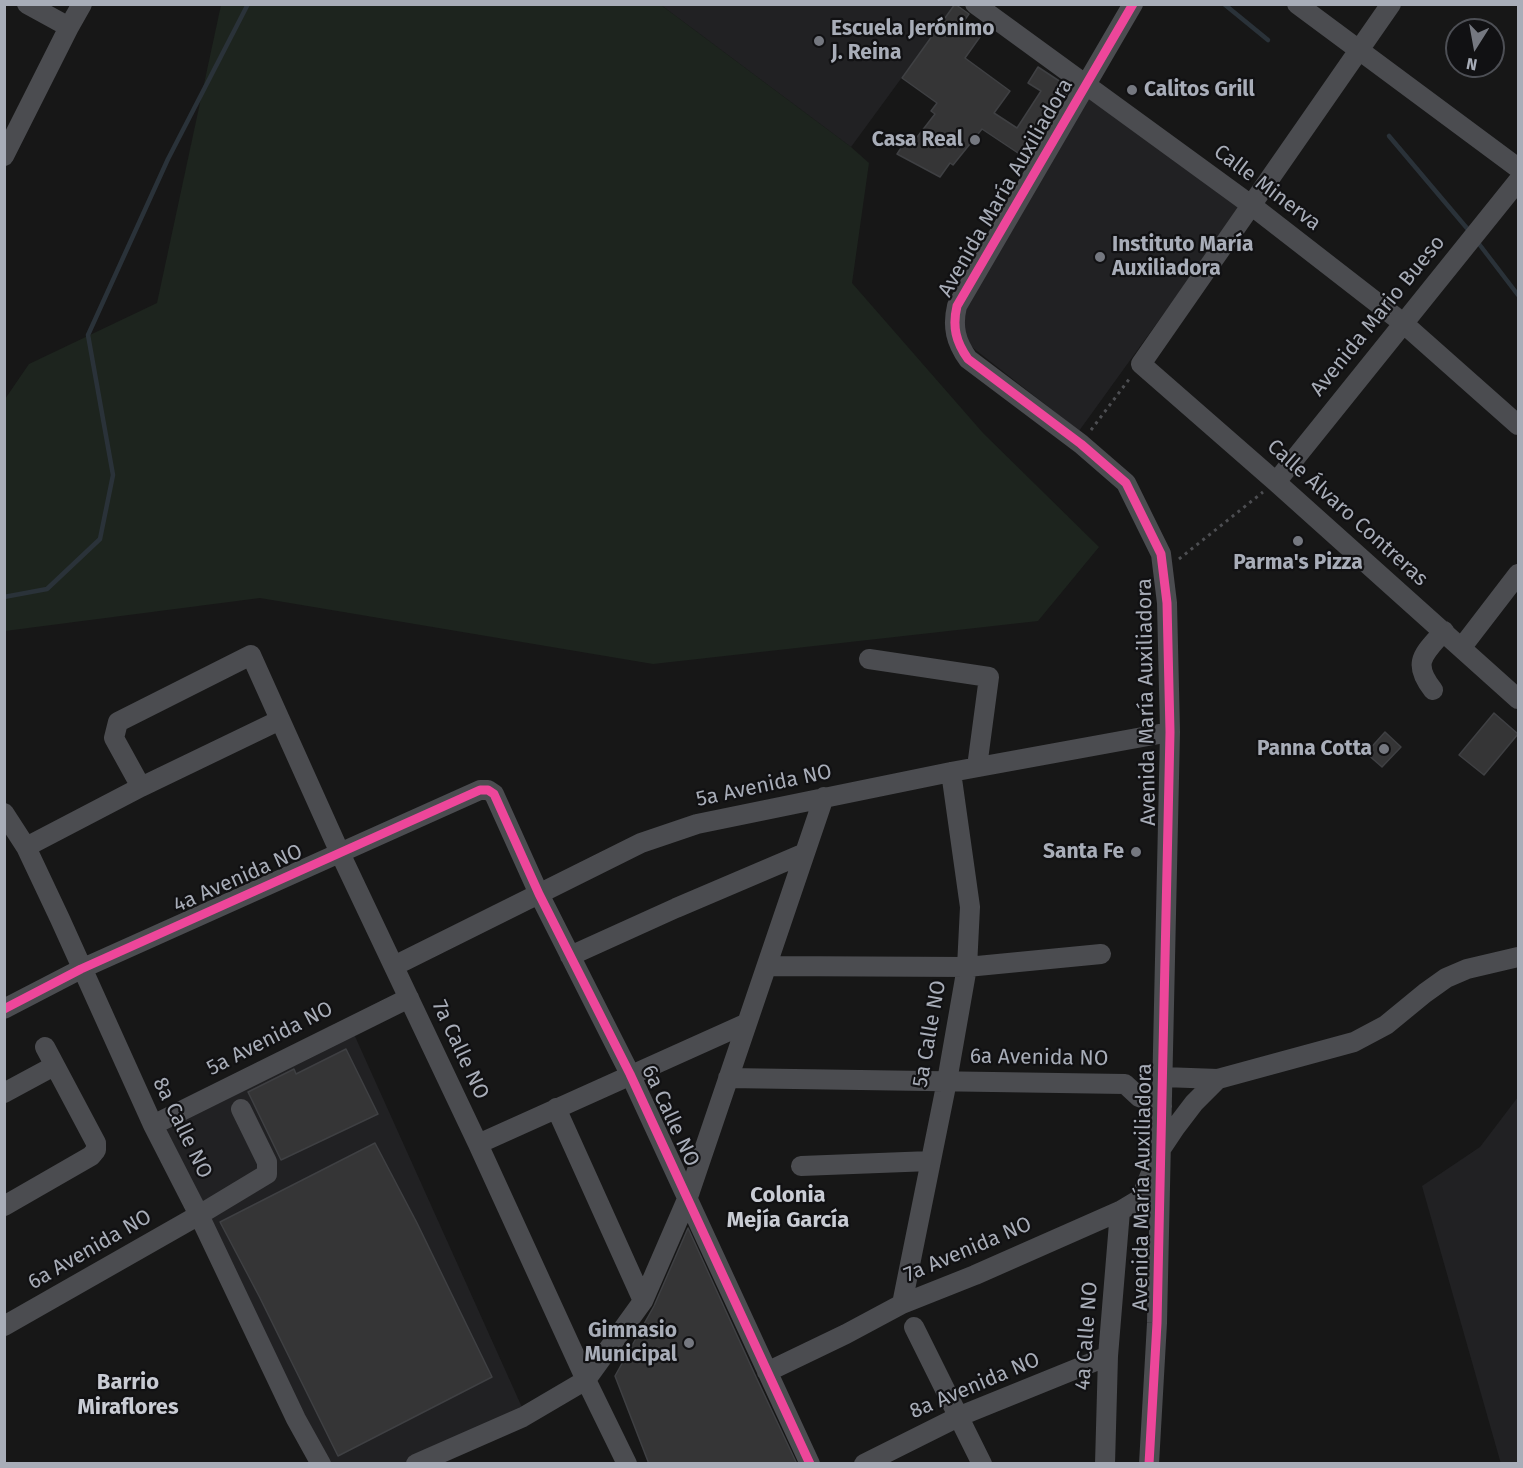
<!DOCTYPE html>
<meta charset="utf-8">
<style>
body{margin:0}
#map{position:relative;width:1523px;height:1468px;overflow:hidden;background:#171717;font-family:"Fira Sans",sans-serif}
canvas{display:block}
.frame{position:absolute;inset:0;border:6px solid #a8adb8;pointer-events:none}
.north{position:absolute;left:1445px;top:18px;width:60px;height:60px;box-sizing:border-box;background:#111113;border:2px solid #4d4f55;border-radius:50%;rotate:191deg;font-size:16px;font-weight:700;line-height:24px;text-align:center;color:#a8adb8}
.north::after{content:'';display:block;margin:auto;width:21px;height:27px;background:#757880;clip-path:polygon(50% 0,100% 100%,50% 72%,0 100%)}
</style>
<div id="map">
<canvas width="1523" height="1468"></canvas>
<div class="frame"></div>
<div class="north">N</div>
</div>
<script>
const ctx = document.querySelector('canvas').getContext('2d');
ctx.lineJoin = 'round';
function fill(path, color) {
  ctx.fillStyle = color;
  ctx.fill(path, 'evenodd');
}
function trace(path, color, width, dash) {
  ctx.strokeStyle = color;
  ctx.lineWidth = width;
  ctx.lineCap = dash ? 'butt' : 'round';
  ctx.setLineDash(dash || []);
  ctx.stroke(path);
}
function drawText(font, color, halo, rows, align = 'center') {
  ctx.font = font + ' "Fira Sans",sans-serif';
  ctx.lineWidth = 4.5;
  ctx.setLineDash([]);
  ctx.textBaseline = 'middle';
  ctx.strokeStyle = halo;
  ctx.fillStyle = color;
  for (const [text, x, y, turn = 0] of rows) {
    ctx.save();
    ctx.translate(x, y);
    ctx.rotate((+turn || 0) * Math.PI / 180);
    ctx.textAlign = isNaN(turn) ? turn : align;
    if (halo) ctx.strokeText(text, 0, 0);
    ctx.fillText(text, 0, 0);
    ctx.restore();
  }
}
const built = new Path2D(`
 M661 5H955L851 147Z
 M1087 97 1240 208 1079 431 968 344 963 330 964 315 967 305Z
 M349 1023 525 1414 410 1463H325L154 1122Z
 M1518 1097V1463L1501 1464 1422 1186 1480 1147Z`);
const green = new Path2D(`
 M221 5H661L851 147 869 163 852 283 983 433 1099 547 1038 621 653 664 260 598 5 631V399L29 364 157 303Z`);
const stream = new Path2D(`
 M1224 4 1268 40
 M1389 136 1471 233
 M1476 240 1518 295
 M4 597 47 589 100 539 113 475 88 335 168 159 248 4`);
const building = new Path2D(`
 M955 4 969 14 964 21 982 34 965 58 1010 91 994 113 1017 128 1041 91 1028 83 1038 67 1070 88 1027 159 982 129 953 165 950 163 940 177 897 154 905 142 911 145 935 114 931 111 937 103 902 78Z
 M1494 713 1518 734 1484 775 1459 755Z
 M1385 732 1401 747 1382 767 1366 753Z
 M346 1049 378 1114 281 1160 248 1092 294 1069 296 1074Z
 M375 1143 417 1223 492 1377 338 1456 260 1298 220 1222Z
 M688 1228 756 1377 797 1464H649L615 1376 654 1306Z`);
const path = new Path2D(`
 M1091 430 1130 378
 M1179 559 1263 492`);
const minor = new Path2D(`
 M27 4 69 27
 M975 4 1251 205 1403 323 1518 425
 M1133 4 957 306C952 327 956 342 968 359L1081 444 1126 483 1161 554 1167 603 1170 732 1157 1323 1149 1464
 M1297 4 1518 168
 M1391 4 1141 364 1276 482 1518 699
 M4 156 69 27 82 4
 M1276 482 1518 181
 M1462 647 1518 574
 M869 659 989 677 977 767
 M1433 690C1411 662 1424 654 1444 631
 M141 787 114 738 118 722 251 655 340 853 478 1144 586 1380 627 1464
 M4 813 26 847 60 919 153 1125 199 1215 296 1419 321 1464
 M26 847 141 787 280 720
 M570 956 676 908 805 853
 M394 966 641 843 697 824 951 772 1170 732
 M767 966 967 967 1101 954
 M4 1009 81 969 480 790H488L494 794 539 894 630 1074 810 1464
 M1163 1077 1218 1079 1354 1042 1386 1025 1425 993 1446 978 1467 969 1518 957
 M728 1078 1125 1084 1139 1097 1162 1106
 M4 1093 54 1066
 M556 1108 643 1301
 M153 1125 409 998
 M478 1144 747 1023
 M801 1166 931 1161
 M4 1206 91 1156 96 1150V1143L45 1047
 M902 1304 947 1081 967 967 970 907 951 772
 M4 1326 199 1215 267 1174V1162L241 1109
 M914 1327 982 1464
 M767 1372 846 1334 902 1304 975 1275 1120 1211 1140 1199 1161 1149 1175 1128 1194 1103 1218 1079
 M416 1464 523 1417 586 1380 643 1301 688 1197 824 797
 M864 1464 960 1416 1108 1356
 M1105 1464 1108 1356 1120 1211`);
const cycleway = new Path2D(`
 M1133 4 957 306C952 327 956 342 968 359L1081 444 1126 483 1161 554 1167 603 1170 732 1157 1323 1149 1464
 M4 1009 81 969 480 790H488L494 794 539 894 630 1074 810 1464`);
const markers = [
 [819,41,6,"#757880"],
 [1132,90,6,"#757880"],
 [975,140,6,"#757880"],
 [1100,257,6,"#757880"],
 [1298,541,6,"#757880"],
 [1384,749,6,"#757880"],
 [1136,852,6,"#757880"],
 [689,1343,6,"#757880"]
];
const poiNames = [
 ["Escuela Jerónimo",831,29,"left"],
 ["J. Reina",831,53,"left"],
 ["Calitos Grill",1144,90,"left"],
 ["Casa Real",963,140],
 ["Instituto María",1112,245,"left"],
 ["Auxiliadora",1112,269,"left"],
 ["Parma's Pizza",1298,563,"center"],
 ["Panna Cotta",1372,749],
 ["Santa Fe",1124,852],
 ["Gimnasio",677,1331],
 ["Municipal",677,1355]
];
const streetNames = [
 ["Avenida María Auxiliadora",1006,188,-60],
 ["Calle Minerva",1267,188,37],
 ["Avenida Mario Bueso",1378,316,-51],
 ["Calle Álvaro Contreras",1347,513,42],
 ["Avenida María Auxiliadora",1147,702,-91],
 ["5a Avenida NO",764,786,-12],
 ["4a Avenida NO",238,879,-24],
 ["5a Calle NO",930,1034,-80],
 ["5a Avenida NO",270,1039,-27],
 ["7a Calle NO",460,1050,65],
 ["6a Avenida NO",1039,1058,1],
 ["6a Calle NO",670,1116,65],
 ["8a Calle NO",182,1128,64],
 ["Avenida María Auxiliadora",1143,1187,-89],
 ["6a Avenida NO",90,1250,-30],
 ["7a Avenida NO",968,1250,-23],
 ["4a Calle NO",1087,1336,-86],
 ["8a Avenida NO",975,1386,-23]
];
const neighbourhoodNames = [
 ["Colonia",788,1196],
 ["Mejía García",788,1221],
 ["Barrio",128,1383],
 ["Miraflores",128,1408]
];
fill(built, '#212123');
fill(green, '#1d241e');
trace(stream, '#2a3239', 4.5);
fill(building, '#353536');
trace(building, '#3f4043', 1.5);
trace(path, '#4d4e52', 3, [3, 4.5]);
trace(minor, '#4b4c50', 20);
trace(cycleway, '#ed469a', 9);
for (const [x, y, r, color] of markers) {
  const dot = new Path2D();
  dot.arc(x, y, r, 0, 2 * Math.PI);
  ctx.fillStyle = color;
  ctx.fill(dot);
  trace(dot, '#111113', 2);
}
drawText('bold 21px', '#a8adb8', '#111113', poiNames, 'right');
drawText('21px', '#a8adb8', '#111113', streetNames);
drawText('bold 22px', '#c9ccd4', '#111113', neighbourhoodNames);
</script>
